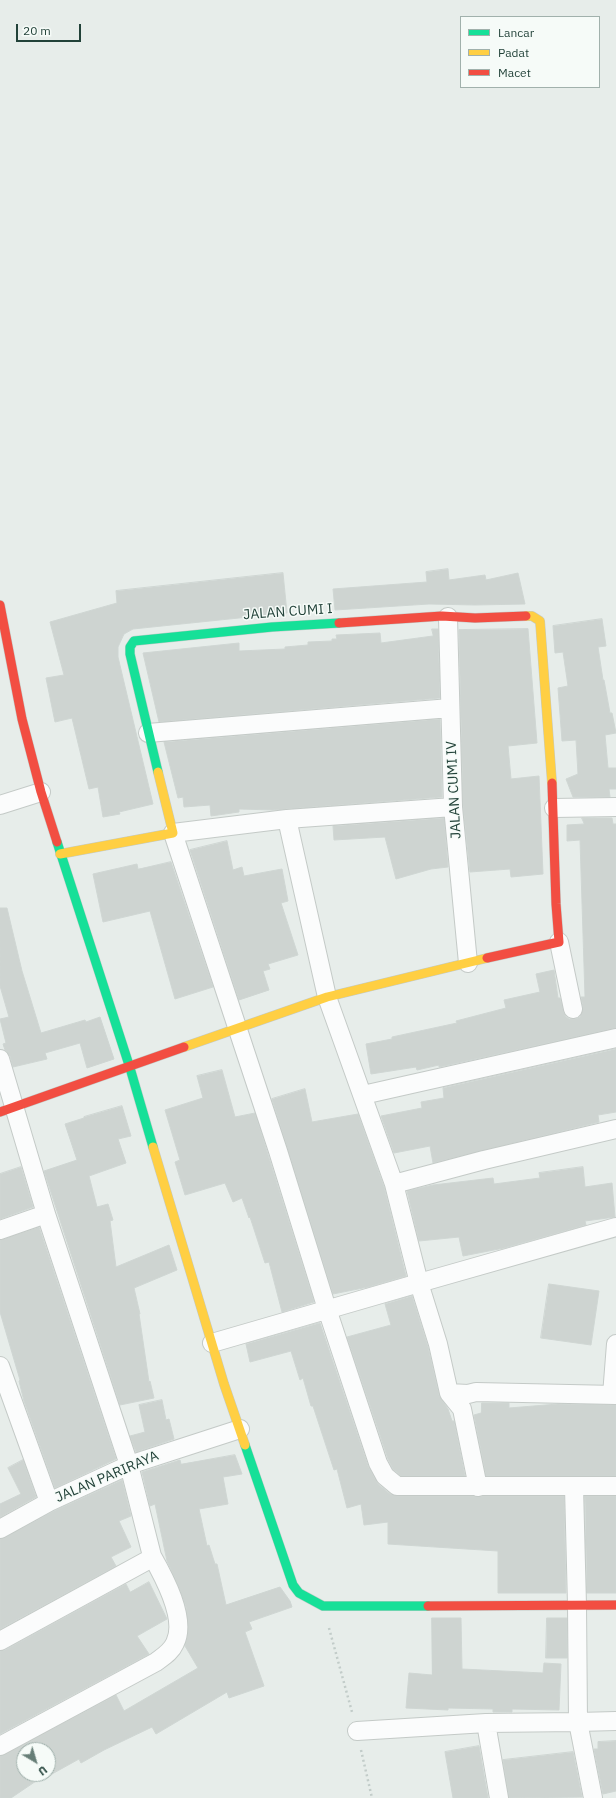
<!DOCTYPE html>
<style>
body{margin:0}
#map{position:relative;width:616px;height:1798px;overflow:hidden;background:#e7edea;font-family:"IBM Plex Sans",sans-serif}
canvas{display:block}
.legend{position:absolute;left:460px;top:16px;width:140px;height:72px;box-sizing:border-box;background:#f6fbf8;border:1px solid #a1b1ac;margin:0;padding:5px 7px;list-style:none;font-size:12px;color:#224239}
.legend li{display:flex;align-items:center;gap:8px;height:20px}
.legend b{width:20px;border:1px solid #a1b1ac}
.north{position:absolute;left:16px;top:1742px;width:40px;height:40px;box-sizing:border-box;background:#f6fbf8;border:1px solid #a1b1ac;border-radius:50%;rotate:142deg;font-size:11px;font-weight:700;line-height:16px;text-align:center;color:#224239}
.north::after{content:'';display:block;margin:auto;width:14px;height:18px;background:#677e77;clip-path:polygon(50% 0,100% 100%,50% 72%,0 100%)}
.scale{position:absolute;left:16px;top:24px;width:65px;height:18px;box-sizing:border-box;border:2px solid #224239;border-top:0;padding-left:5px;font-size:12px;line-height:14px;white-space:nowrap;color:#224239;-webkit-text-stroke:3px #f6fbf8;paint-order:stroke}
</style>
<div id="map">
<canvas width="616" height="1798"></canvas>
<ul class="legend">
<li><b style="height:5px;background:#16e098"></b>Lancar</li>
<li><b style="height:5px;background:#ffcf43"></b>Padat</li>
<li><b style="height:5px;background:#f24e42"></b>Macet</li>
</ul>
<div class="north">U</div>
<div class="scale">20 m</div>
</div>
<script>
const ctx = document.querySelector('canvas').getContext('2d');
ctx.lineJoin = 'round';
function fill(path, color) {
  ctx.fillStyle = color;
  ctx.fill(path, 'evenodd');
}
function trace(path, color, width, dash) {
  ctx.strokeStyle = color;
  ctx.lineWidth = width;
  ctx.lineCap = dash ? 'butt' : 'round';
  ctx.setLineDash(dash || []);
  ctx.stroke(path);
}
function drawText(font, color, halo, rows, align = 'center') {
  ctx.font = font + ' "IBM Plex Sans",sans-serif';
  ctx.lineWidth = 3;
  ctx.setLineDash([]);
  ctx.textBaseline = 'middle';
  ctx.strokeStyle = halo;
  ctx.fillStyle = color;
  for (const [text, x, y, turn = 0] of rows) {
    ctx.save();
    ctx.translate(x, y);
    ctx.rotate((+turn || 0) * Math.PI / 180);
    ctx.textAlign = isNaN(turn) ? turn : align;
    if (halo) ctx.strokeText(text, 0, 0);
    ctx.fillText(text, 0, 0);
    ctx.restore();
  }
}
const building = new Path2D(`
 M448 569 449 580 485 575 486 580 518 573 525 604 475 605 429 604 335 610 333 589 427 582 426 572Z
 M283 573 287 613 133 629 124 634 118 647V657L153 804 119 812 120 814 103 817 98 787 89 789 72 718 55 722 46 678 64 675 50 622 117 603 116 591Z
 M602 619 606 646 598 647 603 680H604L610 713H612L616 733 605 735 608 768H616V789H609L610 797H573L566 779 578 774 576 740 562 741 558 688 568 686 563 652 555 653 553 626Z
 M432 629H438L440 698 159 722 143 653 239 643V651L285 649V647L308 645V642L332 641V639H337L336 635 380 633 381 643 433 636Z
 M528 629 537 743 508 746 511 779 539 776 543 874 511 877 510 869 470 872 463 806 459 630Z
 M440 719 442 797 273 810 239 809V812L211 816 210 805 184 807 183 797 178 798 164 742Z
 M444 818 448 867 431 869 396 879 385 837 334 840 333 826Z
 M582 818H612L613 824H616V1028L439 1067V1065L417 1070 416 1067 371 1074 366 1044 392 1039V1037L457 1023 456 1021 506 1008 504 1000 540 992 536 974 554 970 558 998H560L565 1016 569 1019H575L580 1017 583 1007 581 997H585L580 840 567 841V825L584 824Z
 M227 841 233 870 242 867 244 876 282 869 288 901 281 903 298 955 268 964 270 969 263 971 269 990 239 1000 190 850Z
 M171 862 213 987 175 999 150 911 103 922 93 874 137 864 138 869Z
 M0 908H7L22 971 41 1033 85 1020 86 1022 100 1017 114 1059 87 1068 80 1043 45 1053 47 1059 13 1067 10 1056 5 1050 3 1044 6 1043 0 1019 9 1017 0 986Z
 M616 1049V1112L598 1115 599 1122 433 1163 430 1146 394 1153 381 1116 422 1108 421 1102 444 1098 443 1088Z
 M222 1070 235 1117 255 1113 314 1302 282 1312 269 1262 265 1263 250 1217 249 1218 242 1198 233 1202 225 1183 185 1195 175 1162 180 1160 165 1110 203 1098 197 1076Z
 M305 1089 312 1122 358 1114 384 1187 406 1276 368 1287 333 1294 272 1099Z
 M122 1106 131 1136 118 1139 126 1163 89 1176 97 1207 108 1204 113 1220 110 1221 116 1267 169 1245 177 1270 134 1288 140 1314H139L149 1382 150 1381 154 1398 120 1405 44 1171 77 1160 65 1124 84 1118V1117Z
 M21 1167 33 1207 0 1219V1174Z
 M583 1167 585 1187 612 1183 615 1217 585 1221 586 1225 504 1248 463 1256 459 1237 419 1241 407 1191 433 1185 493 1178 494 1184 540 1178 539 1173Z
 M39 1227 116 1459 55 1488 24 1401 19 1381 20 1380 0 1312V1240Z
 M549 1284 599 1291 591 1345 541 1338Z
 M412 1296 428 1347 439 1395 448 1409 452 1421H454L465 1476H401L393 1469 388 1459 347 1337 391 1325 385 1304Z
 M320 1323 368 1466 378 1484 390 1494 397 1496H564L566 1593H498V1551L388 1544V1522L364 1525 361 1504 347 1508 337 1469 334 1470 313 1406H311L303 1378 300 1380 291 1351 250 1362 246 1344Z
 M162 1400 166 1420 169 1419 174 1439 136 1452 130 1436 145 1432 139 1405Z
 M482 1403H509V1408L558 1404 616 1405V1476H486L474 1415 481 1413Z
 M235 1455 242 1474 223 1477 228 1504 199 1509 207 1546 209 1545 215 1564H217L226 1605 280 1587 290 1601 292 1607 249 1622 252 1629 245 1632 264 1686 229 1698 227 1692 156 1734 152 1727 104 1750 81 1763 79 1759 43 1779 42 1777 11 1798H0V1756L116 1695 124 1711 198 1668 185 1646 188 1633 186 1607 177 1583 167 1561 155 1504 150 1506 142 1472 180 1460 181 1464ZM24 1750H48V1774H24Z
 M23 1460 36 1497 0 1517V1504L21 1494 8 1468Z
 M122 1480 131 1516 119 1521 131 1547 111 1557 116 1566 0 1629V1539L54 1511Z
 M585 1496H616V1593H587Z
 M149 1582 167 1619 137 1636 149 1654 0 1734V1651L5 1650 126 1584 130 1592Z
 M432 1618H461L462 1669 543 1673 544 1663 561 1664 559 1710 512 1709V1712H493V1709L448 1708V1710L406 1708 409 1673 432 1675Z
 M547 1618H567V1658H546Z
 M616 1741V1791L603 1794 594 1749H598V1742Z
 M479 1746 488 1798H453L445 1752Z
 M573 1752 582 1797 509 1798 503 1760Z`);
const path = new Path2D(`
 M329 1628 352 1712
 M361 1750 372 1798`);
const street = new Path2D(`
 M448 617 453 807 468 963
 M148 733 450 708
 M0 805 41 792
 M453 807 287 819 173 833 278 1151 327 1309 378 1463 385 1476 397 1486H616
 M554 808 616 807
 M287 819 327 997 394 1184 484 1160 616 1129
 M559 942 573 1009
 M0 1059 46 1214 129 1465 152 1556 150 1559 0 1641
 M363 1095 616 1038
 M0 1230 46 1214
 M212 1343 419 1283 394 1184
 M0 1366 49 1502
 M449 1393 438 1344 419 1283 616 1227
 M612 1395 616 1344
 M478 1487 462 1409 449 1393 468 1394 476 1392 616 1395
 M0 1529 49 1502 129 1465 240 1429
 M486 1723 499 1798
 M357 1731 486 1723 578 1722 577 1605 574 1487
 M0 1746 156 1662C164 1656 171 1652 175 1643 187 1619 164 1577 152 1556
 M593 1798 578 1722 616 1721`);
const fast = new Path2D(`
 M158 772 130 654V647L134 641 272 627 339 623
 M57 842 130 1068 153 1147
 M245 1445 293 1585 299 1593 323 1606H428`);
const slow = new Path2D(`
 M526 616H532L540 621 552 783
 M60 854 173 833 158 772
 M184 1047 327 997 487 958
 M153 1147 224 1384 245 1445`);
const jam = new Path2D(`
 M0 605 22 719 41 792 57 842
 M339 623 442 616 475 618 526 616
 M487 958 559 942 556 904 552 783
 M0 1112 184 1047
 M428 1606 616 1605`);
const streetNames = [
 ["JALAN CUMI I",288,612,-4],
 ["JALAN CUMI IV",454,790,-93],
 ["JALAN PARIRAYA",107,1477,-23]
];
fill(building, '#ced4d1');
trace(building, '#cfd6d3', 1);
trace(street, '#c4cac7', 20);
trace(fast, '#c2cac7', 10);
trace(slow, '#c2cac7', 10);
trace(jam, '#c2cac7', 10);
trace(path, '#c2ccc9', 2.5, [2, 3]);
trace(street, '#fbfcfc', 18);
trace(fast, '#16e098', 9);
trace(slow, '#ffcf43', 9);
trace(jam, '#f24e42', 9);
drawText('14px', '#224239', '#f6fbf8', streetNames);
</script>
